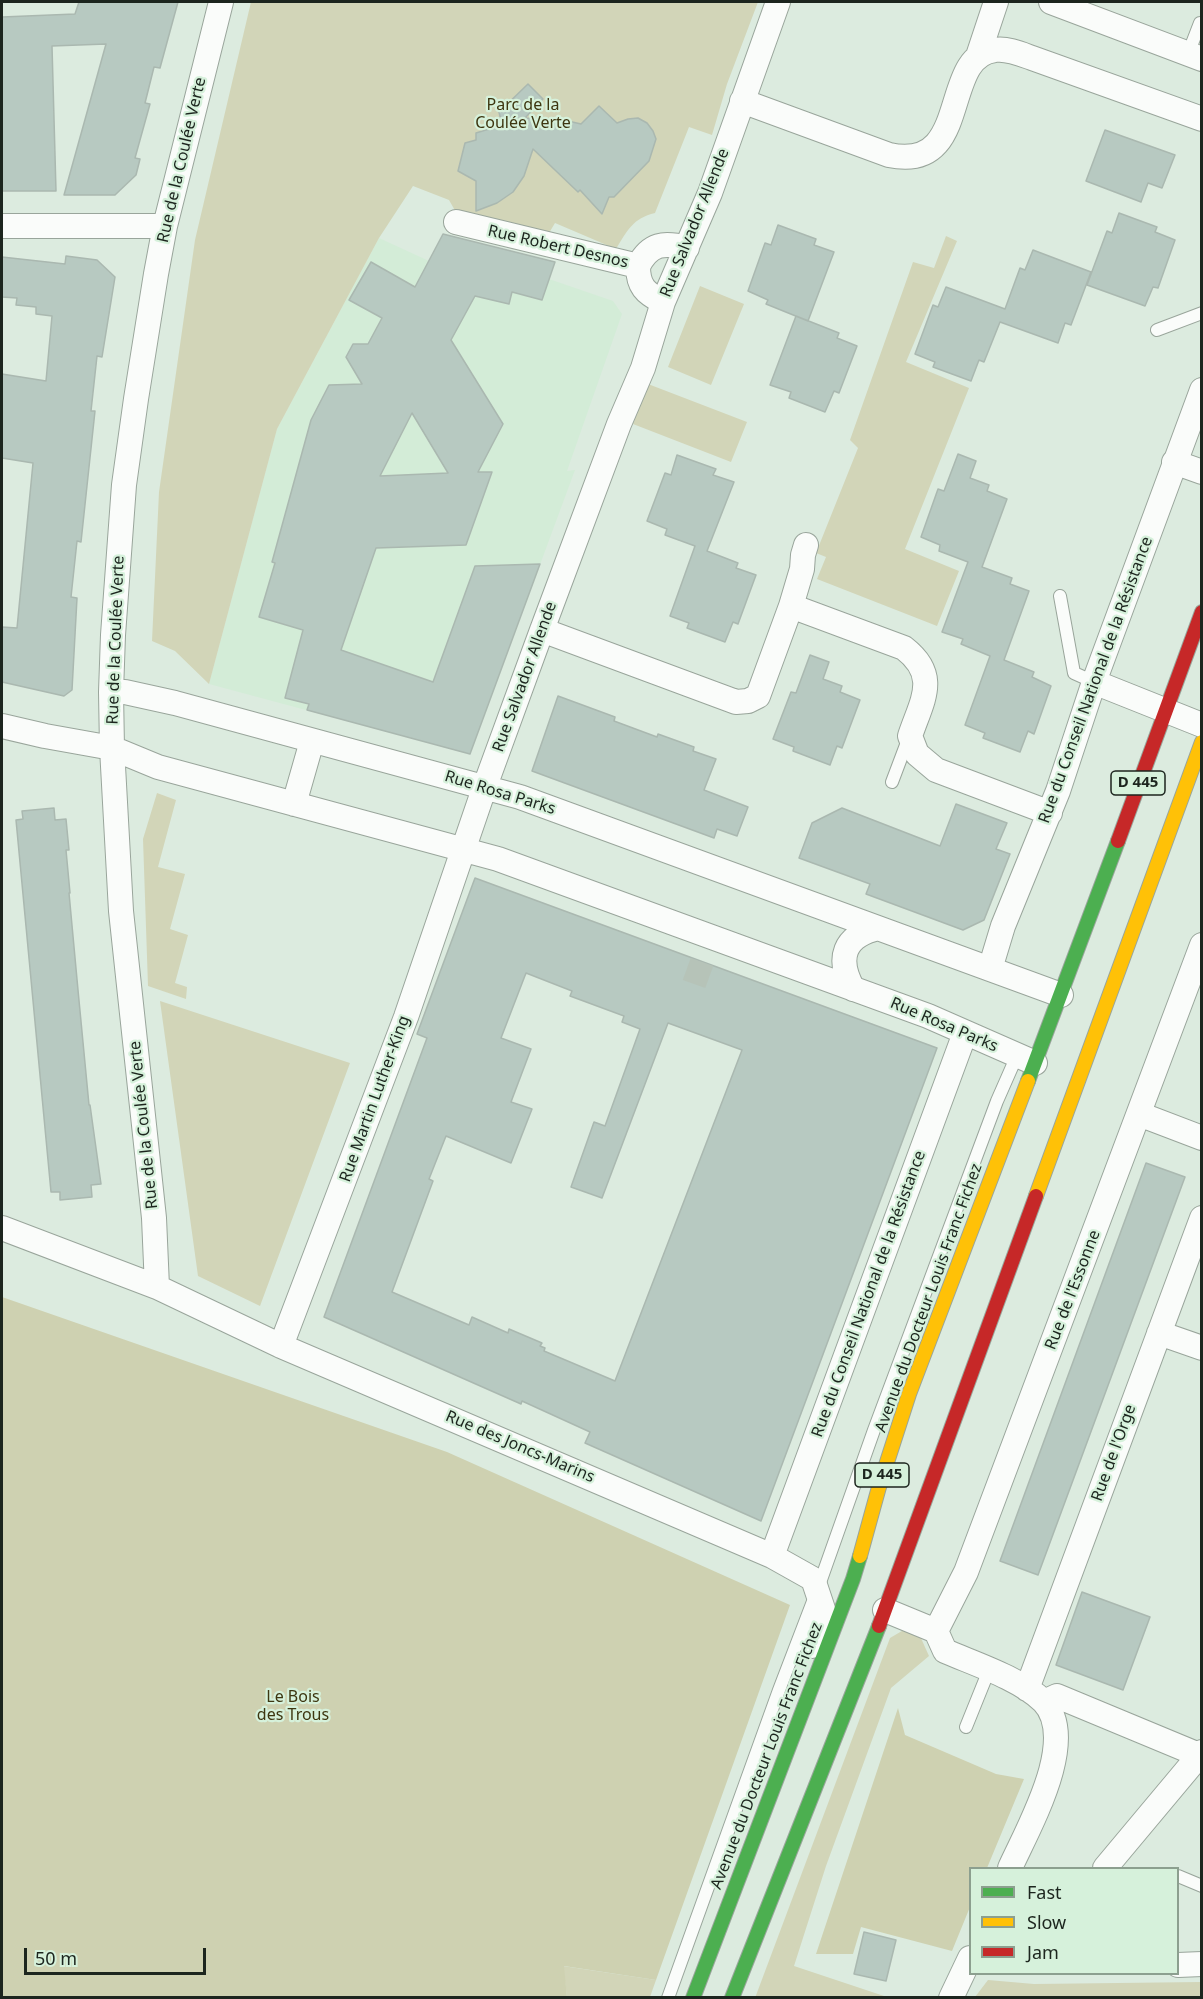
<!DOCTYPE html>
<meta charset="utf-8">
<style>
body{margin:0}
#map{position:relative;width:1203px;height:1999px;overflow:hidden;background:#dcebdf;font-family:"Noto Sans",sans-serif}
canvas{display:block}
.frame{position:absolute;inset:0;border:3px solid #1c251e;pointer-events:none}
.legend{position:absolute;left:969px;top:1867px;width:210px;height:108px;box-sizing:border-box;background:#d6f1db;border:2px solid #8c9f8f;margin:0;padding:8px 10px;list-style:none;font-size:18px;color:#1c251e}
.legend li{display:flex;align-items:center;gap:12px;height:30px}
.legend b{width:30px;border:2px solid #8c9f8f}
.scale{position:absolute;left:24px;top:1948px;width:182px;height:27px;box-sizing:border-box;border:3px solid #1c251e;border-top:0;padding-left:8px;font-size:18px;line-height:21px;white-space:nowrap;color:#1c251e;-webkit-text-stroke:4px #d6f1db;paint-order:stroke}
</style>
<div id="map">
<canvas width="1203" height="1999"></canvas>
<div class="frame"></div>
<ul class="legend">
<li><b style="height:8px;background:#4caf50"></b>Fast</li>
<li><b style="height:8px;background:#ffc107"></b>Slow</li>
<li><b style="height:8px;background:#c62828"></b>Jam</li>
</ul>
<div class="scale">50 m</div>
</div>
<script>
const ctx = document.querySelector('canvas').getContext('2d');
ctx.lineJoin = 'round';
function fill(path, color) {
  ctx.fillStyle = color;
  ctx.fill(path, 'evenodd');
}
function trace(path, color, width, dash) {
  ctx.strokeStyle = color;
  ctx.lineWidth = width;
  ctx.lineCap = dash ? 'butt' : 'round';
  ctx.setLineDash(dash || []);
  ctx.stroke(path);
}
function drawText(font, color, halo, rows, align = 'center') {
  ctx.font = font + ' "Noto Sans",sans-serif';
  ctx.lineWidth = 4.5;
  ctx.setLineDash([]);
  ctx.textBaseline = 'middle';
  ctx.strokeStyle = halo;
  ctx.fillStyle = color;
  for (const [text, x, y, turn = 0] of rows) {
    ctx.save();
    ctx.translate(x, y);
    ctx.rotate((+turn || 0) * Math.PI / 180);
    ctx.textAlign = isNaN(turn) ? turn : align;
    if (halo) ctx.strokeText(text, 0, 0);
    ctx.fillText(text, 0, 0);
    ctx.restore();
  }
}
const built = new Path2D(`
 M443 234 555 262 549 279 613 301 622 314 567 471 575 470 470 754 209 684 277 429 379 238 429 261Z`);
const green = new Path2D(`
 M251 2H758L727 84 712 135 689 127 655 213C633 218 627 231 616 249L555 223 546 238 457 214 449 200 413 186 379 238 277 429 209 684 175 651 152 641 159 492 195 240Z
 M946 236 957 241 906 362 969 388 905 549 959 571 937 626 817 579 826 557 816 553 858 448 850 440 913 262 934 268Z
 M700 286 744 304 711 385 668 367Z
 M648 384 747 422 731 462 633 424Z
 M157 793 176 800 158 867 185 874 170 929 188 935 175 983 187 987 186 999 148 986 143 839Z
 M160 1001 350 1063 260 1306 198 1276Z
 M907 1628 920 1636 929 1656 891 1688 826 1866 794 1966 887 1997 755 1998 890 1638Z
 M563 1966 656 1980 650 1997H567Z
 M988 1980 1034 1984 1201 1982V1997H975Z`);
const forest = new Path2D(`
 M2 1297 447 1452 790 1605 656 1980 564 1966 567 1997H2Z
 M898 1708 905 1735 996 1774 1024 1779 987 1868H970V1907L952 1951 861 1927 853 1954H816Z`);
const building = new Path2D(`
 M79 2H178L160 68 154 67 145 103 150 104 135 158 140 159 136 175 115 195H64L106 44 52 46 56 191H2V17L75 14Z
 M528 84 543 99 525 118 568 121 581 124 599 106 617 123 628 119 638 118 647 123 653 131 656 139 649 161 614 197H609L602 214 580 190 578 192 533 149 524 176 513 192 497 203 476 211V181L458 171 465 143 476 140V133L502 125 499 112Z
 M1105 130 1175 155 1162 188 1148 183 1141 202 1086 181Z
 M1119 213 1157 227 1155 232 1175 240 1158 288 1153 287 1145 306 1087 285 1107 231 1112 233Z
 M778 225 816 239 814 245 834 252 808 321 766 304 768 300 748 291 765 243 771 245Z
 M443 234 555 262 542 300 512 292 509 304 475 296 451 340 503 424 478 472H492L466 545 376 548 341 650 433 682 475 566 540 564 470 754 307 710 309 704 285 698 303 630 259 617 275 563 272 562 311 420 329 385 362 384 346 357 353 344H368L382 318 349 300 371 262 415 287ZM412 413 448 473 380 476Z
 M1033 250 1091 272 1071 325 1065 323 1058 343 1000 322 984 362 979 360 971 381 933 367 935 362 915 354 933 305 938 307 946 287 1005 309 1020 268 1025 270Z
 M66 256 97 260 115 277 102 357 97 356 91 411H95L81 542 77 541 71 597 77 598 72 690 64 696 2 682V627L17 628 33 463 2 458V374L46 381 52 316 36 314V307L16 305 17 298 2 297V257L65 264Z
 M796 316 839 333 837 338 857 346 839 393 834 391 825 412 789 398 791 392 770 385Z
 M958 454 976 461 970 478 989 485 987 491 1007 499 982 567 1012 578 1010 584 1029 591 1004 660 1034 672 1032 677 1051 686 1034 734 1028 731 1020 752 983 738 985 733 965 725 990 656 961 644 963 639 942 632 968 562 939 551 940 545 921 537 938 489 944 491Z
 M677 455 716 469 713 475 734 482 707 551 738 563 736 568 756 575 738 624 733 622 725 642 687 628 689 623 670 616 695 546 665 535 667 529 647 521 665 473 671 475Z
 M810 655 829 662 823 679 842 686 840 692 860 700 842 748 837 746 830 765 793 751 794 747 773 739 791 692 796 693Z
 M558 696 615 717 614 721 657 737 658 734 694 747 693 751 716 759 704 790 748 807 737 836 717 829 714 838 532 771Z
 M956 804 1007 823 996 849 1010 854 984 920 963 930 866 894 870 884 799 858 812 823 842 808 940 846Z
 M54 808 55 820 66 819 69 850H66L70 893H69L78 990 89 1105H90L101 1184 91 1185 92 1197 60 1200V1192H51L16 820 23 819 22 811Z
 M475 878 937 1048 761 1521 585 1443 590 1432 522 1401 521 1404 324 1317 427 1038 417 1034ZM526 973 572 991 570 996 624 1016 622 1022 640 1029 605 1126 594 1122 571 1187 602 1198 668 1023 742 1050 615 1381 544 1351 545 1348 540 1346 542 1343 509 1329 508 1333 472 1317 469 1325 392 1292 433 1181 429 1179 446 1136 511 1163 532 1109 511 1102 531 1049 501 1038Z
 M1146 1163 1185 1177 1038 1575 1000 1561Z
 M1082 1592 1150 1617 1123 1690 1056 1665Z
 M864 1932 896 1940 886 1981 854 1974Z`);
const streetTunnel = new Path2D(`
 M694 984 702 962`);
const lane = new Path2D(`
 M1188 54 1200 23
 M1157 330 1202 313
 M1060 596 1074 673 1094 682
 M892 782 909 737
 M966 1727 989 1670
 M1178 1876 1202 1886
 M668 1998 779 1690 817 1591 874 1430 997 1101 1019 1051`);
const street = new Path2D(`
 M1051 2 1202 59
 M978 56 996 2
 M742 101 889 155C973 173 939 56 995 50 1007 48 1021 54 1032 58L1202 119
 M456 222 638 266C650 243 664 242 687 248
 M2 226H165
 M638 266C638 286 645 293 663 302
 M1174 462 1202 472
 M791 606 802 569 803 555 806 545
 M542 630 736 702 748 701 758 696 791 606 904 648C940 676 922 700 910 736L917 754 936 770 1050 813
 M1094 682 1202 725
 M111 692H125L175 703 520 797 1061 995
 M2 726 45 736 112 748 158 767 498 859 928 1016 1035 1063
 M294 804 312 741
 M990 969 1003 926 1058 791 1094 682 1202 390
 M853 989C836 958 844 936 878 928
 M1139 1114 1202 1138
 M2 1228 157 1287 281 1346 772 1556 813 1579 823 1609 812 1646
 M157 1287 154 1218 121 911 112 748 111 692 113 635 124 485 136 399 156 274 165 226 221 2
 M1159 1333 1202 1348
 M281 1346 406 1017 485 786 542 630 619 424 643 368 663 302 710 193 778 2
 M772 1556 965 1033
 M885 1610 936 1631 945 1651C975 1664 1019 1678 1043 1701 1080 1739 1028 1828 1010 1868
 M936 1631 966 1572 1202 945
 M1027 1689 1202 1218
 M1044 1702 1057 1696 1199 1755
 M1105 1868 1202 1752
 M1178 1965 1202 1964
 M951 1998 970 1958`);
const fast = new Path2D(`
 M1028 1081 1118 841
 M693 1998 853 1579 860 1556
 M732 1998 879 1626`);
const slow = new Path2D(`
 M1036 1196 1202 742
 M860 1556 879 1487 909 1394 1028 1081`);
const jam = new Path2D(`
 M1118 841 1202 612
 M879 1626 1036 1196`);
const shields = [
 [1138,783,54],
 [882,1475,54]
];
const shieldNames = [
 ["D 445",1138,783],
 ["D 445",882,1475]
];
const parkNames = [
 ["Parc de la",523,105],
 ["Coulée Verte",523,123],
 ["Le Bois",293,1697],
 ["des Trous",293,1715]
];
const streetNames = [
 ["Rue de la Coulée Verte",182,160,-77],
 ["Rue Salvador Allende",695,223,-68],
 ["Rue Robert Desnos",558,247,13],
 ["Rue de la Coulée Verte",116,640,-88],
 ["Rue Salvador Allende",525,677,-70],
 ["Rue du Conseil National de la Résistance",1096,680,-70],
 ["Rue Rosa Parks",500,793,17],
 ["Rue Rosa Parks",944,1025,23],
 ["Rue Martin Luther-King",375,1099,-70],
 ["Rue de la Coulée Verte",144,1125,-96],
 ["Rue de l'Essonne",1073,1290,-69],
 ["Rue du Conseil National de la Résistance",869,1294,-70],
 ["Avenue du Docteur Louis Franc Fichez",929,1298,-70],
 ["Rue des Joncs-Marins",520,1447,23],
 ["Rue de l'Orge",1114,1453,-70],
 ["Avenue du Docteur Louis Franc Fichez",767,1756,-69]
];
fill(built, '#d3ecd7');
fill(green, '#d2d5b8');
fill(forest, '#ced1b1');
fill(building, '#b7c9c1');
trace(building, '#aab8b0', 1.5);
trace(streetTunnel, '#b6c3b8', 24, [24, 12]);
trace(lane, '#99a59b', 14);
trace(street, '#99a59b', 26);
trace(fast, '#99a59b', 16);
trace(slow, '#99a59b', 16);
trace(jam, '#99a59b', 16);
trace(lane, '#fafcfa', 12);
trace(street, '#fafcfa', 24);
trace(fast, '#4caf50', 14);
trace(slow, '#ffc107', 14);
trace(jam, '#c62828', 14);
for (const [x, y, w] of shields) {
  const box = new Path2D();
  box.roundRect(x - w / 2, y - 12, w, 24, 4.5);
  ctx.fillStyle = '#d6f1db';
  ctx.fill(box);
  trace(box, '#1c251e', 1.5);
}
drawText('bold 15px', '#1c251e', null, shieldNames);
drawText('16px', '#3d3610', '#d6f1db', parkNames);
drawText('16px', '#1c251e', '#d6f1db', streetNames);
</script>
